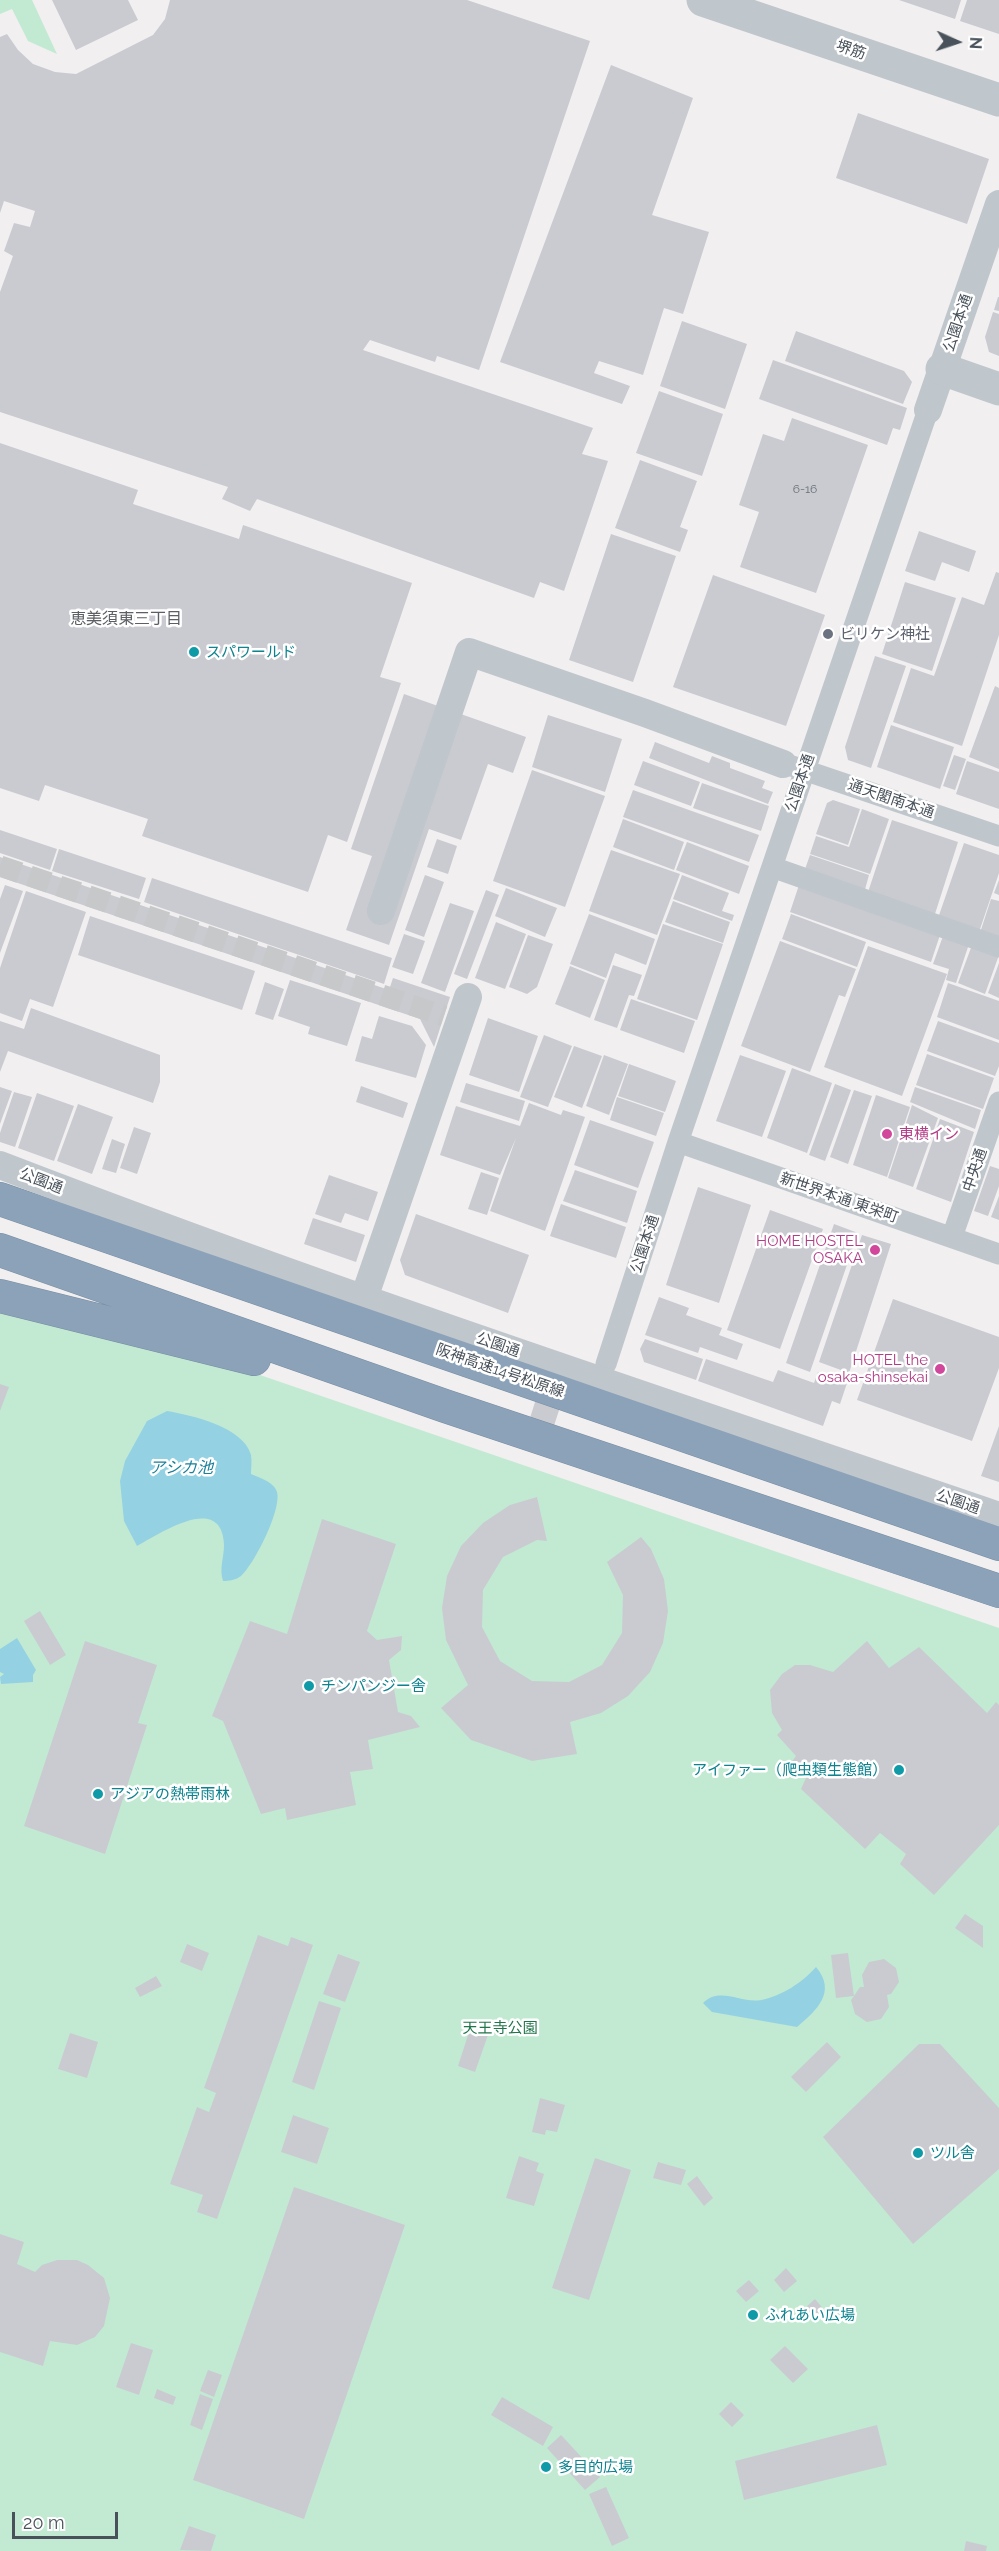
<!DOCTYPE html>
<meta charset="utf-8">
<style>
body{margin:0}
#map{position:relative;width:999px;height:2551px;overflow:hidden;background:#f1efef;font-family:Raleway,sans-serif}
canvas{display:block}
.north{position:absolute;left:927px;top:12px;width:60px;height:60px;-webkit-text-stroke:4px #fff;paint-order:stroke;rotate:93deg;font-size:16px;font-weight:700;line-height:24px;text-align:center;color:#49525b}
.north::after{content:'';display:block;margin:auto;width:21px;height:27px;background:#49525b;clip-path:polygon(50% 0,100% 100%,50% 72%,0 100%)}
.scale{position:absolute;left:12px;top:2512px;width:106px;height:27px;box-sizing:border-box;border:3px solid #49525b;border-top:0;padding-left:8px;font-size:18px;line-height:21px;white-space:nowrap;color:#49525b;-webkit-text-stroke:4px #fff;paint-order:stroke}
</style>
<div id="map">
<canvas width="999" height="2551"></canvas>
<div class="north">N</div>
<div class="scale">20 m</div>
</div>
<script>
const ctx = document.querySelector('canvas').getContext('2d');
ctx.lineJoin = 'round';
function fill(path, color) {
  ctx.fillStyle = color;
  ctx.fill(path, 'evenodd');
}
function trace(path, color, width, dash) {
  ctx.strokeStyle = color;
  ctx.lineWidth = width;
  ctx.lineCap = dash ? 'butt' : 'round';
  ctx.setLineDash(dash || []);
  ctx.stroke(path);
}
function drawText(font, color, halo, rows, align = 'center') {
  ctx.font = font + ' Raleway,"Noto Sans JP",sans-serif';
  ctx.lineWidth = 5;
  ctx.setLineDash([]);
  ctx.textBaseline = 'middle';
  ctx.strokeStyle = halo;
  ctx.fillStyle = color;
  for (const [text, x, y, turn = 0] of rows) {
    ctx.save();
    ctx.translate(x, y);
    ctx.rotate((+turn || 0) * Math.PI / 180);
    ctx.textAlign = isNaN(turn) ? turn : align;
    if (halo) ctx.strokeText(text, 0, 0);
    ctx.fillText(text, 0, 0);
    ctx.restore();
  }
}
const green = new Path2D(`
 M0 0H32L57 54 28 41 12 9 0 14Z
 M0 1286 999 1628V2551H0Z`);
const water = new Path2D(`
 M167 1411C191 1415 244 1427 251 1455 252 1461 251 1468 251 1474 260 1478 274 1482 277 1492 282 1509 254 1565 241 1576 236 1580 229 1581 223 1581 219 1568 224 1558 224 1545 222 1492 161 1533 137 1546L124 1521 120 1481 125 1461 147 1421Z
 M17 1638 36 1670 33 1675V1682L1 1684 0 1677 4 1674 0 1672V1649Z
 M816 1967C837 1992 817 2010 797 2027L712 2012 703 2003C720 1986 742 2004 761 2000 782 1996 803 1982 816 1967Z`);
const building = new Path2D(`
 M52 0H128L138 20 76 50Z
 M170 0H467L590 41 479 370 437 356 435 362 370 340 363 350 593 428 582 454 608 461 564 591 540 582 534 598 257 499 250 511 222 499 228 487 0 412V292L13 256 4 251 14 223 30 227 35 211 4 201 0 213V37L7 34 18 50 33 64 55 72 76 74 153 35 165 19Z
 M899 0H961L955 19Z
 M967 0H999V34L960 21Z
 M611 65 693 98 652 215 709 232 683 314 664 308 643 375 599 361 594 373 630 386 622 404 500 362Z
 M858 113 989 159 967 224 836 178Z
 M998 297H999V311L994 310Z
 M993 312 999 314V356L989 352 985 337Z
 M682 321 747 344 725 409 660 386Z
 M796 331 904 371 912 382 903 404 785 361Z
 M773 360 907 408 900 430 893 428 887 445 759 399Z
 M659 391 723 414 702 476 636 453Z
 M792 418 868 445 816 593 740 567 759 512 739 505 763 434 784 441Z
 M0 443 138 490 133 504 239 539 243 525 412 583 380 677 401 683 347 842 328 835 308 892 142 836 148 819 45 785 39 801 0 788Z
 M640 460 697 481 680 527 688 530 680 552 615 528Z
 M919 531 976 551 969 572 942 562 935 581 905 571Z
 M611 534 676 556 633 682 569 660Z
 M996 572 999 573V635L962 746 893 722 911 668 934 676 962 597 984 605Z
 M713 575 825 615 786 726 673 687Z
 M905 582 956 598 932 671 882 654Z
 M875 656 906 666 871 768 848 760 845 747Z
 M995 686 999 688V769L969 757Z
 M404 694 526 737 513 773 488 764 461 840 429 829 389 945 346 930 372 856 351 849Z
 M548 715 622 739 605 792 532 767Z
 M891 725 954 747 940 789 877 767Z
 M655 742 709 763 712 756 730 763V768L765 781 762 788 773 792 768 804 649 758Z
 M954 755 966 759 955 790 943 786Z
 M643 761 700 782 691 806 634 785Z
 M967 761 999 772V809L956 794Z
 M532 770 605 796 565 907 493 881Z
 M702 783 769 806 761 831 693 808Z
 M633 790 759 835 749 862 623 817Z
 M833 800 860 809 848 845 816 834 827 803Z
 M862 809 889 819 870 874 810 854 816 836 849 847Z
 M623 819 684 842 674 870 613 847Z
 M892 820 958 842 934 917 867 895Z
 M0 830 57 849 50 870 0 853Z
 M437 839 457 846 448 874 427 867Z
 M687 842 749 866 739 894 676 870Z
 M964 843 999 855V873L978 935 937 921Z
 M59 849 146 878 139 899 52 871Z
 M611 850 680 874 657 935 589 911Z
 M810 855 869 875 864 893 804 872Z
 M0 857 389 990 393 978 450 997 434 1047 420 1019 0 877Z
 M425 875 444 882 424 937 405 930Z
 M682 875 729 893 722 911 734 915 732 921 673 899Z
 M152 878 392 958 384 984 144 902Z
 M999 880V895L994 893Z
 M800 882 941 932 931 962 790 912Z
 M5 885 23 891 0 953V899Z
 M506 888 557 908 545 937 495 916Z
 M486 890 499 895 467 979 454 974Z
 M26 891 86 912 53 1007 30 999 22 1021 0 1013V968Z
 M991 899 999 901V943L979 936Z
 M673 901 730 922 723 943 665 922Z
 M450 903 474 911 445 992 421 983Z
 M589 914 655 939 646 965 615 953 606 978 570 964Z
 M791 914 866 942 857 967 782 939Z
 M90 916 255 971 242 1010 78 955Z
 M496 922 526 934 505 989 475 978Z
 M663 924 723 944 697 1020 637 999Z
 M404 934 425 941 413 974 392 967Z
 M528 935 553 944 537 987 527 994 509 987Z
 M943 936 969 944 956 983 946 980 949 969 933 964Z
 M780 941 856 969 845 997 839 995 810 1072 741 1046Z
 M972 945 999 955 985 994 958 983Z
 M868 946 947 974 902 1096 824 1067Z
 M999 963V998L988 993Z
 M613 965 642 975 634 996 629 995 617 1028 594 1020Z
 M570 966 605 980 590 1018 555 1004Z
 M290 980 361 1003 347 1046 308 1034 310 1027 278 1016Z
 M265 982 284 989 273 1020 255 1014Z
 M948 983 999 1001V1040L937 1017Z
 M631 999 695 1021 684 1053 620 1030Z
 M31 1008 160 1055V1082L153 1103 8 1051 0 1072V1021L24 1029Z
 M379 1016 412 1026 426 1045 416 1078 355 1061 362 1036 372 1039Z
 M488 1018 538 1036 519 1092 469 1075Z
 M938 1021 999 1043V1066L995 1076 927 1051Z
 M544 1035 572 1046 548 1107 520 1097Z
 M574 1046 602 1056 582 1108 554 1097Z
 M927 1054 994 1078 983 1109 916 1085Z
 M604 1055 628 1064 609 1115 586 1106Z
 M740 1055 786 1071 762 1137 716 1121Z
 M629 1064 676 1081 665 1112 618 1096Z
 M792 1068 832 1083 807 1153 767 1138Z
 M466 1083 525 1101 519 1121 460 1102Z
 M835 1084 851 1090 825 1161 809 1155Z
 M361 1086 408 1103 403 1118 356 1102Z
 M0 1087 12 1091 0 1124Z
 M915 1087 981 1110 975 1129 910 1102Z
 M854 1090 872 1096 848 1164 830 1157Z
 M14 1092 32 1097 15 1147 0 1142V1133Z
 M37 1093 74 1106 54 1161 18 1148Z
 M876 1095 910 1107 887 1177 853 1165Z
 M617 1097 664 1113 656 1136 610 1120Z
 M529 1103 561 1115 563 1110 585 1117 545 1231 490 1211 516 1138 500 1175 440 1155 456 1106 520 1126Z
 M78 1104 113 1117 92 1174 57 1161Z
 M912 1105 938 1118 913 1187 888 1178Z
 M940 1119 974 1132 951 1202 916 1189Z
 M590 1120 654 1142 638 1188 574 1165Z
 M134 1127 151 1133 137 1174 120 1168Z
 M112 1139 125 1144 116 1173 102 1169Z
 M990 1166 999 1169V1186L988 1216 974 1211Z
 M575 1170 637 1191 627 1223 563 1201Z
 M481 1172 499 1178 487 1215 468 1209Z
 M329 1175 378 1192 368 1221 345 1213 341 1223 315 1214Z
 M698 1187 751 1205 719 1303 666 1285Z
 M999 1196V1220L991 1217Z
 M561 1204 626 1227 616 1258 550 1236Z
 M770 1210 823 1229 780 1349 727 1330Z
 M416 1214 529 1255 508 1313 405 1275 400 1260Z
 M313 1218 365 1235 356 1262 304 1244Z
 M834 1224 858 1233 810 1372 786 1363Z
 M862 1235 891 1244 849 1373 819 1362Z
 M659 1297 689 1308 686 1315 722 1328 719 1335 743 1344 737 1360 700 1347 698 1353 645 1335Z
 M893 1299 999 1337V1368L972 1441 857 1400Z
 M645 1339 703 1359 696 1380 644 1362 640 1349Z
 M706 1359 773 1382 778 1370 814 1383 818 1372 847 1383 840 1404 832 1401 823 1426 698 1381Z
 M541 1383 565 1392 549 1441 525 1434Z
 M0 1384 9 1387 0 1411Z
 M999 1426V1482L981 1476Z
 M537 1497 547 1541 537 1540 503 1557 483 1590 482 1627 500 1661 532 1681 569 1682 602 1665 622 1633 623 1595 607 1562 641 1537 651 1549 664 1579 668 1611 663 1643 650 1672 628 1696 601 1713 570 1722 577 1754 532 1761 471 1740 441 1708 468 1685 446 1640 442 1608 447 1576 461 1546 483 1523 510 1505Z
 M322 1519 396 1544 367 1631 377 1640 402 1636 401 1650 389 1660 398 1712 411 1716 420 1727 368 1740 373 1769 350 1772 356 1805 287 1820 285 1808 261 1814 223 1721 212 1716 250 1621 287 1634Z
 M40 1611 66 1655 50 1665 24 1621Z
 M85 1641 157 1665 138 1723 147 1725 105 1854 24 1826Z
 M867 1641 889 1668 919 1647 987 1713 996 1702 999 1705V1825L934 1895 900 1864 906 1854 880 1833 865 1849 801 1789 806 1778 791 1763 796 1756 777 1735 782 1730 772 1713 770 1690 782 1674 795 1665H810L833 1672Z
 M965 1914 983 1926V1948L955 1928Z
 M258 1935 288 1946 291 1937 313 1945 217 2219 197 2212 203 2195 170 2184 197 2107 209 2112 216 2093 204 2088Z
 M187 1944 209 1953 202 1971 180 1962Z
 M848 1953 854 1996 860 1987H864L862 1975 869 1962 884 1959 896 1968 899 1982 891 1994 887 1995 889 2007 881 2019 867 2022 855 2014 851 2000 854 1996 836 1998 831 1955Z
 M338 1954 360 1962 345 2002 323 1994Z
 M156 1976 162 1986 140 1997 135 1988Z
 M319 2001 341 2008 314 2090 292 2082Z
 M470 2029 488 2035 475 2072 458 2066Z
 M70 2033 98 2042 87 2078 58 2069Z
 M827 2042 841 2057 806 2092 791 2077Z
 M919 2044H940L999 2108V2169L913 2244 823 2137Z
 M540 2098 565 2105 557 2132 546 2130 545 2135 532 2132Z
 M293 2115 329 2128 317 2164 281 2152Z
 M519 2156 539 2163 536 2171 544 2174 534 2206 506 2198Z
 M595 2158 631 2170 589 2300 552 2288Z
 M658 2162 686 2170 681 2185 653 2178Z
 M697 2176 713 2198 704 2206 687 2184Z
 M294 2187 405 2225 304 2519 193 2480Z
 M0 2234 24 2242 17 2264 35 2272 42 2265 57 2260H77L88 2265 104 2278 110 2298 104 2326 95 2337 77 2345 50 2341 43 2366 0 2352Z
 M786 2268 797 2281 784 2292 774 2280Z
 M749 2280 759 2291 746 2302 736 2291Z
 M815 2299 826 2312 815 2322 804 2309Z
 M131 2343 153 2350 139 2395 116 2387Z
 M785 2346 808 2369 793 2383 770 2360Z
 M208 2370 222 2375 214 2397 200 2391Z
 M157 2389 176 2397 173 2405 154 2398Z
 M200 2394 213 2399 202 2430 190 2425Z
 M502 2397 553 2427 543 2446 491 2415Z
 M731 2402 744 2415 732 2427 719 2414Z
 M877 2425 887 2465 744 2500 735 2461Z
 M561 2435 600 2477 585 2490 547 2448Z
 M606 2487 629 2538 612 2546 589 2494Z
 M189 2526 216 2535 211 2551 180 2550Z
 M966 2541 987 2546 986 2551H964Z`);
const pedestrianTunnel = new Path2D(`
 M0 866 444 1016`);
const pedestrian = new Path2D(`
 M792 766 999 836
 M772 867 999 947
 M678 1142 999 1254
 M952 1237 999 1102
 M606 1364 678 1142 928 410`);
const minor = new Path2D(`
 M928 410 999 204
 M381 911 469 652 645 713 783 764
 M0 1165C329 1292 665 1402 999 1516
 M364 1298 468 997`);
const tertiary = new Path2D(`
 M703 0 999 100
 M942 369 999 389`);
const motorway = new Path2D(`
 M0 1199 999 1544
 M0 1250 445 1406 999 1591
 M0 1296 254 1359`);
const markers = [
 [828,634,6,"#6b7280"],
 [194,652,6,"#0f9aa8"],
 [887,1134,6,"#d1479c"],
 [875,1250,6,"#d1479c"],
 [940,1369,6,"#d1479c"],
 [309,1686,6,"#0f9aa8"],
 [899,1770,6,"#0f9aa8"],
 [98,1794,6,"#0f9aa8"],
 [918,2153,6,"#0f9aa8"],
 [753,2315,6,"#0f9aa8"],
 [546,2467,6,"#0f9aa8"]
];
const numberNames = [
 ["6-16",805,489]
];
const streetNames = [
 ["堺筋",851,50,19],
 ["公園本通",958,323,-71],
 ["公園本通",800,783,-71],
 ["通天閣南本通",891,799,19],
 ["中央通",975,1170,-71],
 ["公園通",41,1181,21],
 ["新世界本通 東栄町",839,1198,19],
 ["公園本通",645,1244,-72],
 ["公園通",498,1345,19],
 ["阪神高速14号松原線",500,1371,19],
 ["公園通",958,1502,19]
];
const worshipNames = [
 ["ビリケン神社",840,634]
];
const cultureNames = [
 ["スパワールド",206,652],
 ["チンパンジー舎",321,1686],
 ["アイファー（爬虫類生態館）",887,1770,"right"],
 ["アジアの熱帯雨林",110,1794],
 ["ツル舎",930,2153],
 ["ふれあい広場",765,2315],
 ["多目的広場",558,2467]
];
const hotelNames = [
 ["東横イン",899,1134,"left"],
 ["HOME HOSTEL",863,1241],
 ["OSAKA",863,1258],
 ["HOTEL the",928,1360],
 ["osaka-shinsekai",928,1377]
];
const parkNames = [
 ["天王寺公園",500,2028]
];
const neighbourhoodNames = [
 ["恵美須東三丁目",126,619]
];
const waterNames = [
 ["アシカ池",181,1468]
];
fill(green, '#c2ead2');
fill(water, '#94d2e3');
fill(building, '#cacbd1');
trace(pedestrianTunnel, '#c7c8ca', 21, [21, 10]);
trace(motorway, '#778da4', 34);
trace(pedestrian, '#bfc6cc', 21);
trace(minor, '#bfc6cc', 28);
trace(tertiary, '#bfc6cc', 33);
trace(motorway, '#8ca2b9', 33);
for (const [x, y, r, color] of markers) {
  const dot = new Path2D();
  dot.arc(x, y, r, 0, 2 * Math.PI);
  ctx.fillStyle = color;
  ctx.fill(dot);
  trace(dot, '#fff', 2);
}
drawText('12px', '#697078', null, numberNames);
drawText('15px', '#49525b', '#fff', streetNames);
drawText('15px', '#5b616d', '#fff', worshipNames, 'left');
drawText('15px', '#0d838f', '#fff', cultureNames, 'left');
drawText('15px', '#b23c85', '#fff', hotelNames, 'right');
drawText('15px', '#21754b', '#fff', parkNames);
drawText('16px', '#5c5f63', '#fff', neighbourhoodNames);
drawText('italic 16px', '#1b809b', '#fff', waterNames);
</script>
